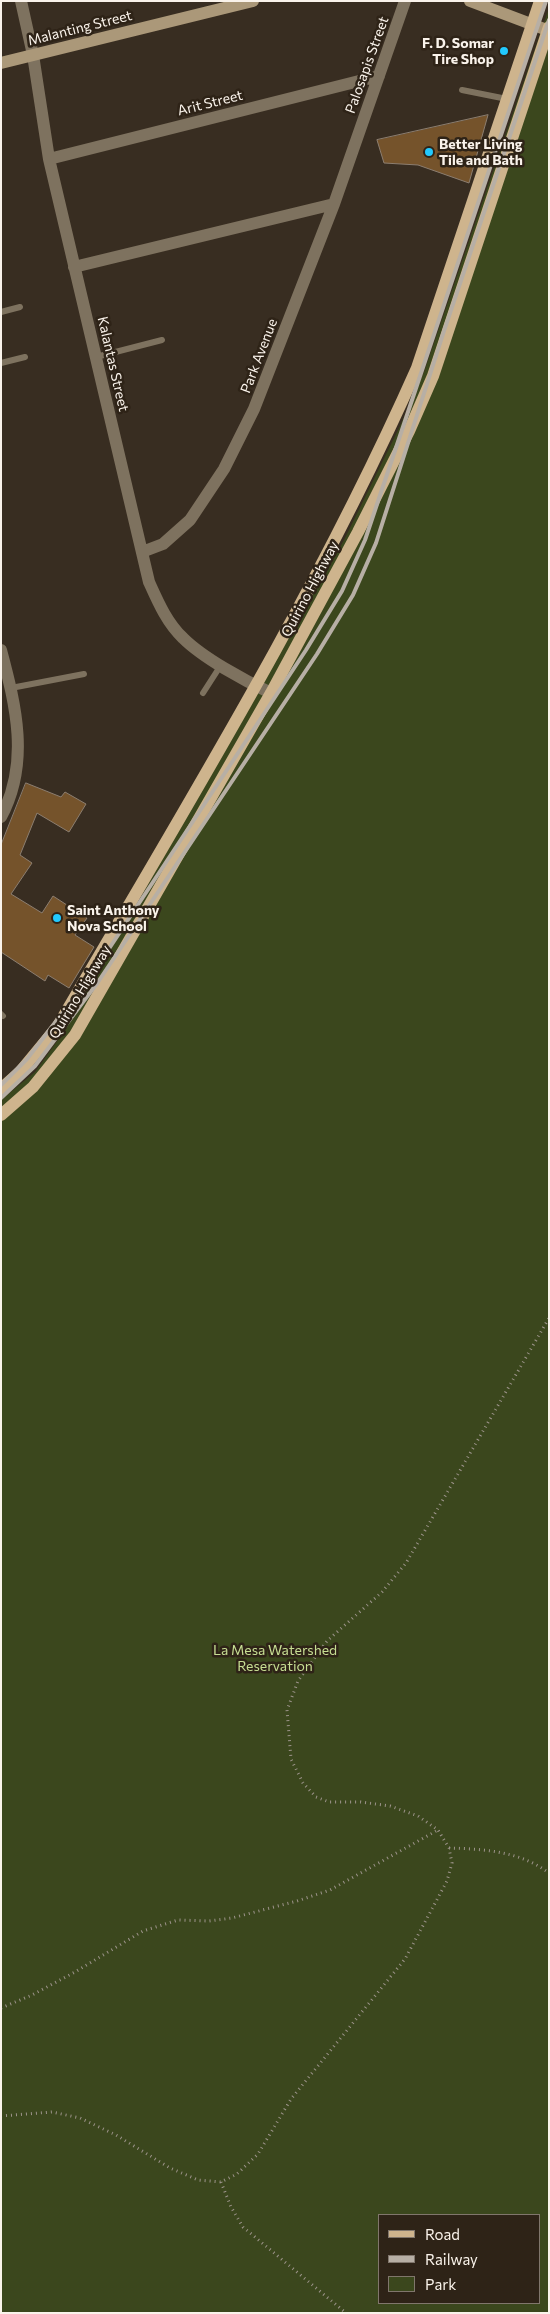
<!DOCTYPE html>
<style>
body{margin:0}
#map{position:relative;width:550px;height:2314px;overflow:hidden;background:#382d21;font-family:Commissioner,sans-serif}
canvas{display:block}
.frame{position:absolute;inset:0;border:2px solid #faf3eb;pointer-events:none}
.legend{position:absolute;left:378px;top:2214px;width:162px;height:90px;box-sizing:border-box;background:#2e2317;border:1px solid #80766c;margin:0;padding:6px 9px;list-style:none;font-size:15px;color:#faf3eb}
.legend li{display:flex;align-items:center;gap:10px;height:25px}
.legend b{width:25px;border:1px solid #80766c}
</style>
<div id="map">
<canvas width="550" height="2314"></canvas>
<div class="frame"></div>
<ul class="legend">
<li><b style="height:6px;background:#ceb48d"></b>Road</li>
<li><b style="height:6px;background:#b7afa5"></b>Railway</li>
<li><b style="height:14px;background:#3b471d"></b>Park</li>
</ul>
</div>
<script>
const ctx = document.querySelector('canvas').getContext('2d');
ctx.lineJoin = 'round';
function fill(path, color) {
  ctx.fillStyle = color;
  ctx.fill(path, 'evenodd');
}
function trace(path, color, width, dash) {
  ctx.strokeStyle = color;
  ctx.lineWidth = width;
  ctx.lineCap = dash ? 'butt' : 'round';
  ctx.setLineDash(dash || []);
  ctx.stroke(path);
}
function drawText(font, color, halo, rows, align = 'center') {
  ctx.font = font + ' Commissioner,sans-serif';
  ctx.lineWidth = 5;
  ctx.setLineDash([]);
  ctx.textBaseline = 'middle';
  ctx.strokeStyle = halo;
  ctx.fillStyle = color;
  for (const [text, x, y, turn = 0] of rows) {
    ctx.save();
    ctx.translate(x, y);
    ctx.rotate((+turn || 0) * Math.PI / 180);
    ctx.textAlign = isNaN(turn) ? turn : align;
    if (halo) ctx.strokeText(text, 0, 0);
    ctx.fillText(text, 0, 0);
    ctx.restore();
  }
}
const green = new Path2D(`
 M549 8V2313H1V1100L35 1072 65 1030 344 540 400 426 424 372ZM379 2215H539V2303H379Z`);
const building = new Path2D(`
 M488 115 469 183 418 165 384 163 377 140Z
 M26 783 61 797 65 792 86 804 69 832 37 813 20 855 32 863 11 894 42 913 53 896 87 918 75 935 94 947 69 988 48 975 45 981 1 952V845Z`);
const path = new Path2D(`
 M449 1848C483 1849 520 1851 549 1873
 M1 2008 32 1995 75 1972 143 1931 178 1920 209 1921 232 1918 297 1901 330 1890 438 1830
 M1 2116 52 2112 80 2118 116 2135 170 2168 198 2180 221 2182 237 2174 258 2154 291 2099 405 1959 447 1881 452 1863 449 1848 438 1830 418 1816 390 1806 361 1802H329L316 1797 303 1783 291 1759 287 1710 298 1681 327 1641 382 1592 406 1563 549 1318
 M221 2182 231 2207 243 2227 346 2313`);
const lane = new Path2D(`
 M462 90 507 99
 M1 312 20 307
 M96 357 162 340
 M1 363 25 357
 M11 688 84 674
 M203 693 221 665
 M1 1014 3 1016`);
const street = new Path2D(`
 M21 1 33 55 49 159 149 582C158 602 167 623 183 638 203 658 245 681 271 693
 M49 159 379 76
 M74 267 334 204
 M142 552 163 544 190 520 224 469 254 409 334 204 405 1
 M1 650C16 706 30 763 1 817`);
const secondary = new Path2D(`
 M470 1 547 30
 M1 63 253 1`);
const primary = new Path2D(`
 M1 1089 20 1072 58 1026C184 810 316 596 417 368L540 1
 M1 1115 33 1087 75 1035 271 693 358 532 409 431 433 376 549 27`);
const rail = new Path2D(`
 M1 1085 27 1059 91 976 306 650 342 591 365 540 546 1
 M1 1098 35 1066 98 982 317 654 353 595 376 543 443 334 549 20`);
const markers = [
 [504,51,5,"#22c9fe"],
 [429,152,5,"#22c9fe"],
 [57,918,5,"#22c9fe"]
];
const streetNames = [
 ["Malanting Street",80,28,-14],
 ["Palosapis Street",367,65,-70],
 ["Arit Street",210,103,-14],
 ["Park Avenue",259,356,-69],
 ["Kalantas Street",113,364,77],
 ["Quirino Highway",310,589,-62],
 ["Quirino Highway",80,992,-59]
];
const poiNames = [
 ["F. D. Somar",494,43,"right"],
 ["Tire Shop",494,59,"right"],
 ["Better Living",439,144],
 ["Tile and Bath",439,160],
 ["Saint Anthony",67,910],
 ["Nova School",67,926]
];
const parkNames = [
 ["La Mesa Watershed",275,1650],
 ["Reservation",275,1666]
];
fill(green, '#3b471d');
fill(building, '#75532b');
trace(building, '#8c7e70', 1);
trace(path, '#9d948b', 3, [1, 4]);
trace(lane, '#7e725f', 6);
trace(street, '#7e725f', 12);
trace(secondary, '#ab9879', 12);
trace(primary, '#ceb48d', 12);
trace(rail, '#b7afa5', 4);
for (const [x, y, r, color] of markers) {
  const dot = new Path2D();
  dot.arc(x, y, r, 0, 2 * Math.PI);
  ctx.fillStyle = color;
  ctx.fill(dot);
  trace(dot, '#2e2317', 2);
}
drawText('14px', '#faf3eb', '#2e2317', streetNames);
drawText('bold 14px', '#faf3eb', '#2e2317', poiNames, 'left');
drawText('14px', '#c7de93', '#2e2317', parkNames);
</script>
